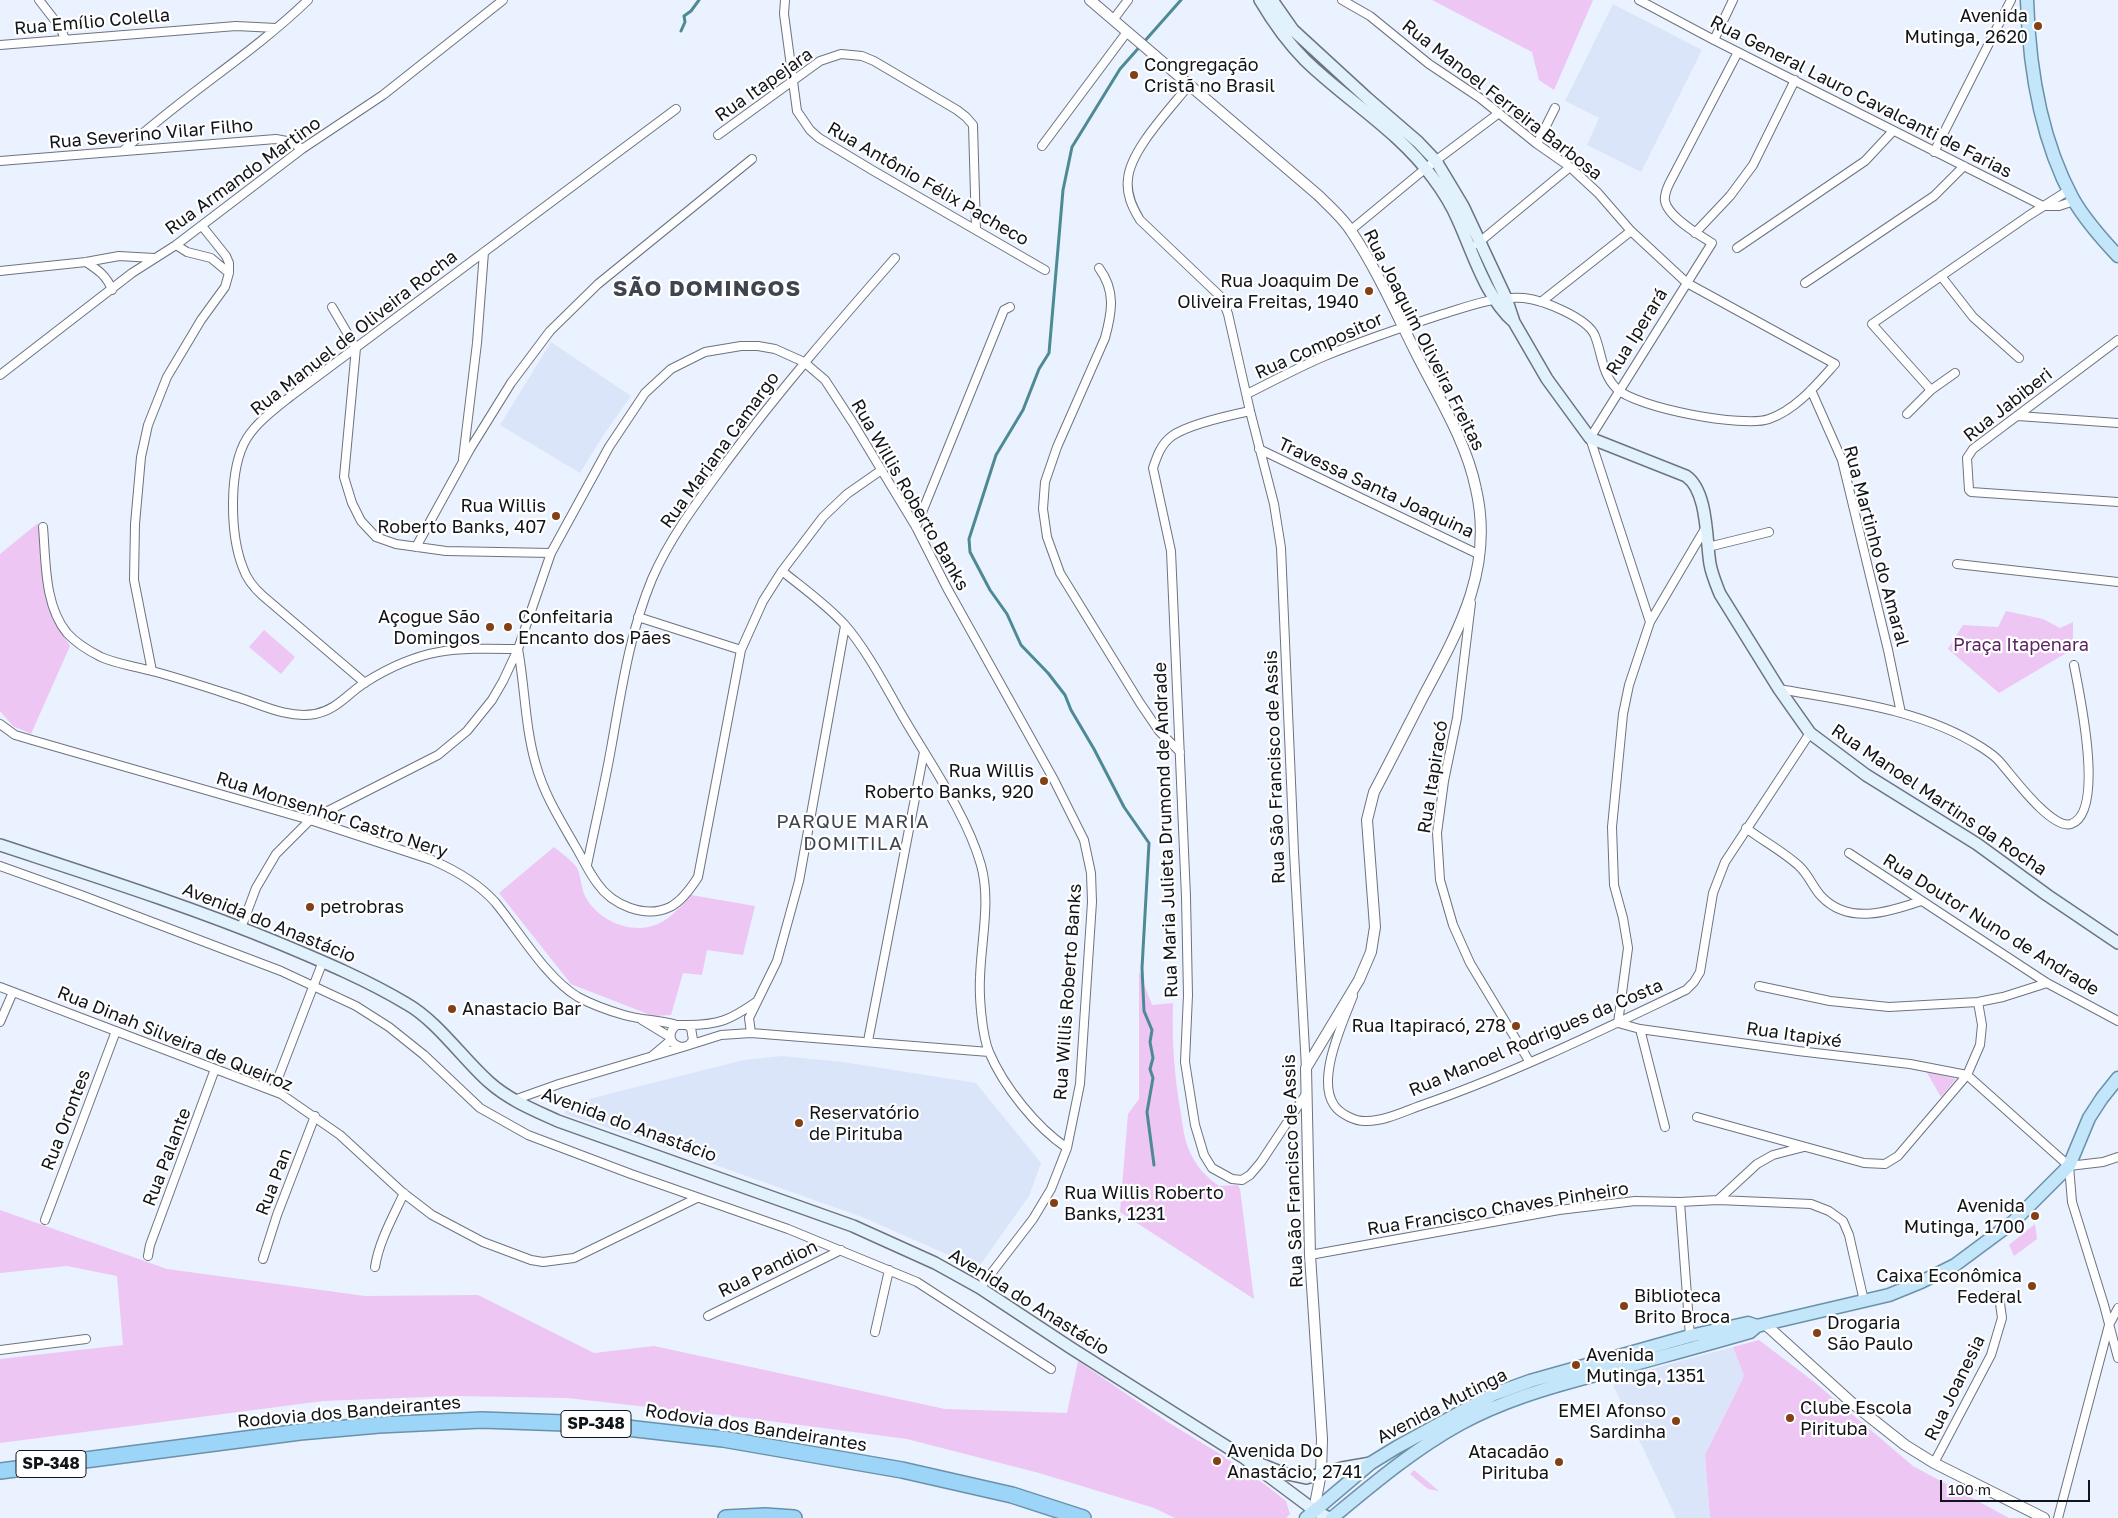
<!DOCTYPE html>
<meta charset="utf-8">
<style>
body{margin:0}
#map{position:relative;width:2118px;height:1518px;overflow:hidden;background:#eaf1ff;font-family:"Golos Text",sans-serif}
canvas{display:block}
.scale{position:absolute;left:1940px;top:1480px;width:150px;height:22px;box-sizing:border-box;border:2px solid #111418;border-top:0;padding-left:6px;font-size:15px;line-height:18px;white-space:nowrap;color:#111418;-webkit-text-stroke:4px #fff;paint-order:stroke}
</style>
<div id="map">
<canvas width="2118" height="1518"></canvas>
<div class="scale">100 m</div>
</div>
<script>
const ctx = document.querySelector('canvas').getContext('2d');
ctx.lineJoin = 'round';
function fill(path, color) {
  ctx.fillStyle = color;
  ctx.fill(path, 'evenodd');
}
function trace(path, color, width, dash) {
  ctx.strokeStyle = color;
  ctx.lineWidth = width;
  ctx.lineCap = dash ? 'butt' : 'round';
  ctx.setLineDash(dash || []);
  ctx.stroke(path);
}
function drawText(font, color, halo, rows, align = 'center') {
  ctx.font = font + ' "Golos Text",sans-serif';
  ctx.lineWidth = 4.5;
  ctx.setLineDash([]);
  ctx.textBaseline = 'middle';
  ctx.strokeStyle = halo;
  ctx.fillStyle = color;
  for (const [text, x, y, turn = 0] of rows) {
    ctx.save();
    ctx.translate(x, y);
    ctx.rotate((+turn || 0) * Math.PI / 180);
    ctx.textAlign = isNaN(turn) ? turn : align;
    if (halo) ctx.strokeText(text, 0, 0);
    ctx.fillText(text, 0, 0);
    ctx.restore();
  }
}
const built = new Path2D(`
 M1613 4 1702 50 1641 172 1587 145 1599 118 1565 101Z
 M551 342 631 396 604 434 580 473 500 425Z
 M782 1056 843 1062 976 1083 1041 1163 1029 1196 978 1268 862 1217 645 1140 565 1114V1105L744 1060Z
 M1733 1347 1744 1376 1705 1455 1710 1518H1676L1614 1387V1382L1618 1378Z`);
const green = new Path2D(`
 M1432 0H1593L1554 90 1539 80 1532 52Z
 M38 523 48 602 53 619 70 646 31 734 13 726 0 711V554Z
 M2006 611 2043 619 2060 628 2073 622V649L1999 693 1948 649 1963 625 1998 627Z
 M264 630 295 657 281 674 249 647Z
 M554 847C561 853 572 860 577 868 581 876 581 889 586 898 600 922 634 936 660 923 672 917 682 905 691 895L755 906 743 955 707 950 702 975 683 973 671 1015 653 1016 571 984 499 893Z
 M1139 971 1152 1005 1173 1003C1172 1044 1174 1074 1181 1114 1183 1128 1185 1145 1193 1158 1199 1170 1208 1178 1219 1186L1238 1185 1240 1189 1254 1299 1120 1212 1128 1114 1139 1099Z
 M1926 1071 1956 1079 1941 1097Z
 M0 1210 167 1269 365 1296 478 1295 594 1353 654 1346 945 1409 1067 1413 1078 1361 1166 1421 1220 1454 1263 1483 1286 1501 1290 1514 1286 1518H1175L1154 1508 1039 1473 907 1439 747 1418 567 1398 453 1396 323 1401 0 1443V1359L123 1345 117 1276 67 1266 0 1273Z
 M2035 1224 2037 1239 2014 1256 2009 1245Z
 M1759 1340 1813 1381 1913 1466 2009 1518H1710L1705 1455 1744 1376 1733 1347Z
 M1414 1470 1439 1491 1428 1489 1410 1474Z`);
const stream = new Path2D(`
 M681 31 685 22 684 16 691 11 699 0
 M1154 1165 1147 1112 1153 1078 1150 1069 1153 1058 1150 1042 1152 1030 1144 1011 1142 968 1149 843 1124 807 1094 749 1071 710 1065 695 1048 673 1021 645 1007 614 990 590 970 552 969 539 996 455 1023 410 1039 369 1049 353 1063 190 1072 147 1120 69 1181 0`);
const minor = new Path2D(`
 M39 0 60 27 65 39
 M785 0 784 14 797 111 810 130 819 138 872 170 1045 270
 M1639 0 1714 40 2043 206H2059L2074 201
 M1113 20 1128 0
 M1714 40 1733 0
 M0 45 236 26 276 28
 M1189 85C1171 108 1130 150 1128 179 1126 194 1132 207 1140 220L1222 298 1228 314 1250 411 1274 504 1281 548 1294 852 1306 1068
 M718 135 820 61 841 54 862 56 874 61 957 110 966 117 973 125 976 229
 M1537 144 1555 108
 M1042 146 1127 32
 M124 150C182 96 251 55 308 0
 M1934 152 2011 0
 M0 161 276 139 292 142 302 149
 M1351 230 1426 168 1499 113
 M1695 233 1730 196 1753 165 1795 80
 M1477 244 1570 167
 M176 245 187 252 211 258 229 273
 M1737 248 1865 161 1893 131
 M86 262C98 270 107 276 112 290
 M1099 268C1116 291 1112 312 1105 338L1057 447 1045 482 1043 509 1047 537 1060 573 1140 703 1159 731 1180 752
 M0 271 86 262 119 256 154 258
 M1941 276 1973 317 2019 358
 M1805 283 1934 196 1964 166
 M1541 302 1631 231
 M332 307 356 348 344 477 352 503 361 521 376 537 396 544 446 551 551 553
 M2118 340 1973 449 1967 458 1969 490 1971 492 2118 502
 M0 375 132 273 176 245 302 149 383 95 503 0
 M1811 390 1842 460 1888 650 1901 713
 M1931 390 1872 324 2028 216 2069 190
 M1247 394C1273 381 1299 367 1325 356 1364 340 1403 327 1443 314 1469 306 1495 296 1524 298 1543 300 1588 318 1595 336 1602 354 1602 374 1616 388 1635 408 1744 428 1769 419 1796 410 1817 384 1835 364L1687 283 1631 231 1598 193 1570 167 1537 144 1480 98 1429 64 1370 16 1342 0
 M1250 411C1231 415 1187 425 1172 436 1161 444 1157 456 1153 468L1171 551 1186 897 1188 995 1185 1062 1195 1125 1204 1155 1212 1168 1232 1179 1242 1180 1250 1175 1261 1162 1306 1094
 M1907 414 1931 390 1955 373
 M2018 416 2118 423
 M1259 449 1480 555
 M463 459 477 343 484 252
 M43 527C46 561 44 605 67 633 76 643 89 651 101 657 117 664 134 666 152 671 183 679 215 690 246 700 268 708 291 718 315 714 337 710 348 693 366 682 422 647 454 648 518 649
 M916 527 1004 310 1010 307
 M1706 527 1650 622 1629 685 1623 714 1612 827 1614 885 1623 918 1628 948 1618 1023 1640 1029 1798 1051 1910 1064 1967 1075 2069 1166
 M416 547 470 449 511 383 550 331 598 284 752 159
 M1708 547 1769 532
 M1957 564 2118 582
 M782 571C803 588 827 605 845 625 866 649 886 687 902 715 928 760 967 815 981 865 991 901 981 941 980 978 979 997 982 1035 989 1052 1004 1087 1036 1127 1067 1148
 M1471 603 1457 718 1444 781 1437 833 1440 880 1453 925 1470 963 1529 1061
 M638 617 741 650
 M1650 622 1590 438 1712 243C1699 235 1668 217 1665 201 1664 195 1667 188 1670 182L1738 52
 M518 649C525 687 525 728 536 765 544 794 559 818 574 844 582 857 588 871 597 883 612 905 645 919 670 907 682 901 691 888 698 877L741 650 763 601 782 571 823 517 847 494 880 471
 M152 671 134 580 135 524 141 457 148 425 167 377 201 320 225 287 229 273V263L226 256 202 226
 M365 683 263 596C254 588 247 580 243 568 230 535 228 469 247 438 257 422 276 408 291 396L676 109
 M1779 689C1846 701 1922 709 1981 747 1987 751 1994 755 1999 761 2011 774 2051 830 2071 824 2106 812 2079 692 2074 665
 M0 724 15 735 32 740 310 820 432 860C455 870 478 883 495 902 519 931 546 978 578 997 591 1004 610 1011 624 1015 641 1020 659 1020 677 1025
 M1746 828C1763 841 1784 852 1799 866 1809 875 1813 888 1822 897 1849 925 1889 912 1921 901
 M1849 853 2047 983 2118 1021
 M587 865C595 825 605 784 612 743 622 687 630 632 652 579 670 537 700 498 727 461 779 391 837 324 895 258
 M0 866 81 895 281 971 356 1006 389 1027 424 1055 480 1108 528 1135 631 1174 788 1229 917 1282 1051 1369
 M241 928 256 888 276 854 310 820 438 755 467 731 492 700 503 681 518 649 551 553 609 447 645 393 671 369 705 352 741 346H758L775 349 804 362 825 380 853 423 916 527 947 588 1054 780 1084 840 1091 873 1092 902 1080 1084 1067 1148 1051 1189 1033 1219 980 1288
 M1759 986 1830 1001 1889 1007 1978 1002 2003 997 2047 983
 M0 987 281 1094 340 1135 402 1192 432 1215 483 1242 531 1260 543 1262 574 1258 697 1198
 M1353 996C1343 1022 1316 1079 1334 1105 1340 1114 1356 1122 1367 1121 1386 1121 1407 1110 1425 1104 1512 1074 1602 1030 1686 990L1694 982 1700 972 1713 893 1725 862 1810 733
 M642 1020 670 1037
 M0 1022 13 992
 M687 1025C719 1025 730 1020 756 1002
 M1640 1029 1665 1127
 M751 1033 749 1018 777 961 799 881 845 626
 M868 1041 924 752
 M689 1045 693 1040 691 1028 687 1025H677C666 1033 670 1046 683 1047L721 1035 751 1033 989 1052
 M652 1056 671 1040
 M273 1091 323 961
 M514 1100 559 1084 683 1047
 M1697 1117 1864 1163 1885 1164 1898 1156 1967 1075 1980 1045 1982 1025 1978 1002
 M2069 1166 2072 1202 2104 1305 2118 1358
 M2069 1166 2103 1162 2118 1157
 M1718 1200 1757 1164 1773 1155 1804 1147
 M1680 1202 1690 1336
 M45 1220 116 1031
 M1310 1255 1559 1210 1635 1201 1680 1202 1718 1200 1811 1204 1829 1211 1843 1221 1849 1235 1864 1301
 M148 1256 150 1245 215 1069
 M263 1259 277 1215 315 1116
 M375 1267C379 1241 393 1217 404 1193
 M708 1316 841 1250
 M875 1332 889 1270
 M0 1350 86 1339
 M1934 1463 1991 1355 2002 1318 1999 1296
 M2058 1518 2109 1325 2118 1308`);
const tertiary = new Path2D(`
 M1090 0 1318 195C1329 206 1343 218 1351 231 1376 268 1395 311 1415 351 1437 395 1466 440 1476 489 1494 567 1460 628 1424 695 1407 728 1391 760 1374 792L1367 820 1375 927 1371 952 1359 980 1306 1068 1310 1255 1322 1439 1321 1473 1314 1510
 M1765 1324 1852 1403 1905 1445 1934 1463 2044 1518`);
const secondary = new Path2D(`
 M1260 0C1273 22 1287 42 1305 60 1346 100 1399 131 1433 178 1442 190 1452 206 1458 220 1473 253 1486 298 1514 322
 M1272 0 1293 30 1367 98 1418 142 1436 161 1463 206 1506 298 1514 322 1547 379 1590 438 1686 476C1708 491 1706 540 1710 564 1712 575 1716 584 1720 594L1779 689 1810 733 1866 775 1977 844 2047 895 2118 943
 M0 845C94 876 189 906 281 944 324 962 367 980 407 1004 437 1021 463 1059 489 1082 509 1100 534 1110 558 1121L853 1226 935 1263 980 1288 1071 1348 1243 1457 1314 1510 1329 1518
 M1258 1463 1283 1473 1306 1478 1342 1468 1371 1463`);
const primary = new Path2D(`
 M2027 0C2029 66 2041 140 2073 199 2085 220 2102 239 2118 256
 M1306 1518 1371 1463 1397 1447 1494 1394 1530 1381 1690 1336 1748 1323 1757 1326
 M1332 1518C1373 1484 1413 1450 1460 1424 1502 1401 1547 1388 1592 1376 1645 1361 1698 1347 1750 1332L1757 1326 1765 1324 1889 1295 1921 1282 1955 1265 2013 1222 2069 1166 2089 1118 2102 1098 2118 1078`);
const motorway = new Path2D(`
 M0 1471 300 1432 379 1425 482 1420 592 1424 723 1439 902 1470 1012 1495 1083 1518
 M726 1518 765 1516 794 1518`);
const markers = [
 [2038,26,5,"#844015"],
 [1134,75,5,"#844015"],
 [1369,291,5,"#844015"],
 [556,516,5,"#844015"],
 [490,627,5,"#844015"],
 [508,627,5,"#844015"],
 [1044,781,5,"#844015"],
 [310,907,5,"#844015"],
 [452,1009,5,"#844015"],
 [1516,1026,5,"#844015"],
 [799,1123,5,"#844015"],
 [1054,1203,5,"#844015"],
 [2035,1216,5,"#844015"],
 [2032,1286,5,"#844015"],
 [1624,1306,5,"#844015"],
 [1817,1333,5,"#844015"],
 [1576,1365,5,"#844015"],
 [1790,1418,5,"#844015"],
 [1676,1421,5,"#844015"],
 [1217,1461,5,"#844015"],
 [1559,1462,5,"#844015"]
];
const shields = [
 [596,1424,70],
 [51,1464,70]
];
const shieldNames = [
 ["SP-348",596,1424],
 ["SP-348",51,1464]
];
const poiNames = [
 ["Avenida",2028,16,"right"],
 ["Mutinga, 2620",2028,37,"right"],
 ["Congregação",1144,65],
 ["Cristã no Brasil",1144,86],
 ["Rua Joaquim De",1359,281,"right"],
 ["Oliveira Freitas, 1940",1359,302,"right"],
 ["Rua Willis",546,506,"right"],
 ["Roberto Banks, 407",546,527,"right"],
 ["Açogue São",480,617,"right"],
 ["Domingos",480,638,"right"],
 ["Confeitaria",518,617],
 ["Encanto dos Pães",518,638],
 ["Rua Willis",1034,771,"right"],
 ["Roberto Banks, 920",1034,792,"right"],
 ["petrobras",320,907],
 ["Anastacio Bar",462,1009],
 ["Rua Itapiracó, 278",1506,1026,"right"],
 ["Reservatório",809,1113],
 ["de Pirituba",809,1134],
 ["Rua Willis Roberto",1064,1193],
 ["Banks, 1231",1064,1214],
 ["Avenida",2025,1206,"right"],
 ["Mutinga, 1700",2025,1227,"right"],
 ["Caixa Econômica",2022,1276,"right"],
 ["Federal",2022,1297,"right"],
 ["Biblioteca",1634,1296],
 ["Brito Broca",1634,1317],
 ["Drogaria",1827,1323],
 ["São Paulo",1827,1344],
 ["Avenida",1586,1355],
 ["Mutinga, 1351",1586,1376],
 ["Clube Escola",1800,1408],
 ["Pirituba",1800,1429],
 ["EMEI Afonso",1666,1411,"right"],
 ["Sardinha",1666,1432,"right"],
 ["Avenida Do",1227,1451],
 ["Anastácio, 2741",1227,1472],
 ["Atacadão",1549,1452,"right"],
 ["Pirituba",1549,1473,"right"]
];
const streetNames = [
 ["Rua Emílio Colella",92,22,-5],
 ["Rua Itapejara",764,85,-35],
 ["Rua General Lauro Cavalcanti de Farias",1861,97,27],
 ["Rua Manoel Ferreira Barbosa",1502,100,38],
 ["Rua Severino Vilar Filho",151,134,-5],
 ["Rua Armando Martino",243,176,-36],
 ["Rua Antônio Félix Pacheco",928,184,30],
 ["Rua Iperará",1637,332,-58],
 ["Rua Manuel de Oliveira Rocha",354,333,-38],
 ["Rua Joaquim Oliveira Freitas",1424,340,63],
 ["Rua Compositor",1319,346,-24],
 ["Rua Jabiberi",2008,405,-38],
 ["Rua Mariana Camargo",720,450,-54],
 ["Travessa Santa Joaquina",1376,488,25],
 ["Rua Willis Roberto Banks",910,495,60],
 ["Rua Martinho do Amaral",1876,546,75],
 ["Rua São Francisco de Assis",1275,767,-92],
 ["Rua Itapiracó",1433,777,-81],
 ["Rua Manoel Martins da Rocha",1939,800,34],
 ["Rua Monsenhor Castro Nery",332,815,18],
 ["Rua Maria Julieta Drumond de Andrade",1166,830,-92],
 ["Avenida do Anastácio",269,923,22],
 ["Rua Doutor Nuno de Andrade",1991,925,32],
 ["Rua Willis Roberto Banks",1068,992,-86],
 ["Rua Itapixé",1794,1035,8],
 ["Rua Manoel Rodrigues da Costa",1536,1038,-23],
 ["Rua Dinah Silveira de Queiroz",175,1039,22],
 ["Rua Orontes",66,1120,-69],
 ["Avenida do Anastácio",629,1125,20],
 ["Rua Palante",167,1157,-69],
 ["Rua São Francisco de Assis",1293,1171,-92],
 ["Rua Pan",274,1182,-69],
 ["Rua Francisco Chaves Pinheiro",1498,1209,-9],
 ["Rua Pandion",768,1269,-26],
 ["Avenida do Anastácio",1029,1302,32],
 ["Rua Joanesia",1955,1388,-64],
 ["Avenida Mutinga",1442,1406,-27],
 ["Rodovia dos Bandeirantes",349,1412,-5],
 ["Rodovia dos Bandeirantes",756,1428,9]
];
const parkNames = [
 ["Praça Itapenara",2021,645]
];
const neighbourhoodNames = [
 ["PARQUE MARIA",853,822],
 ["DOMITILA",853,844]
];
const districtNames = [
 ["SÃO DOMINGOS",707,289]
];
fill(built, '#dbe5f9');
fill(green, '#edc6f3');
trace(stream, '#4e8a94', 3);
trace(minor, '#6d737f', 10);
trace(tertiary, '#6d737f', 12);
trace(secondary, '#6d737f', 14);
trace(primary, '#6b91a9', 15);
trace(motorway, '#6b91a9', 18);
trace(minor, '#fff', 8);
trace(tertiary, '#fff', 10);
trace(secondary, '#e1f2fd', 11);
trace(primary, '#c4e6fa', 12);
trace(motorway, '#9cd5f7', 15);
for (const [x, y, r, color] of markers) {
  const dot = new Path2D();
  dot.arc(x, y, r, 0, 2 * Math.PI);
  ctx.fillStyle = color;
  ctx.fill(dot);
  trace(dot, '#fff', 2);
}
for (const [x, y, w] of shields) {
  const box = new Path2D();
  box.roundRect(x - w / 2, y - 13.5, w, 27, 4);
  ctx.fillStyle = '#fff';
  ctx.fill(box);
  trace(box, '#111418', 1);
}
drawText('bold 16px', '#111418', null, shieldNames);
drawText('18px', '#111418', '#fff', poiNames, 'left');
drawText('18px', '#111418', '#fff', streetNames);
drawText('18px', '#592562', '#fff', parkNames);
ctx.letterSpacing = '1px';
drawText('19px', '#3f444f', '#fff', neighbourhoodNames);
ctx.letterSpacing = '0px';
ctx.letterSpacing = '1px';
drawText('bold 22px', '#3f444f', '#fff', districtNames);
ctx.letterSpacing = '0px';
</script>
